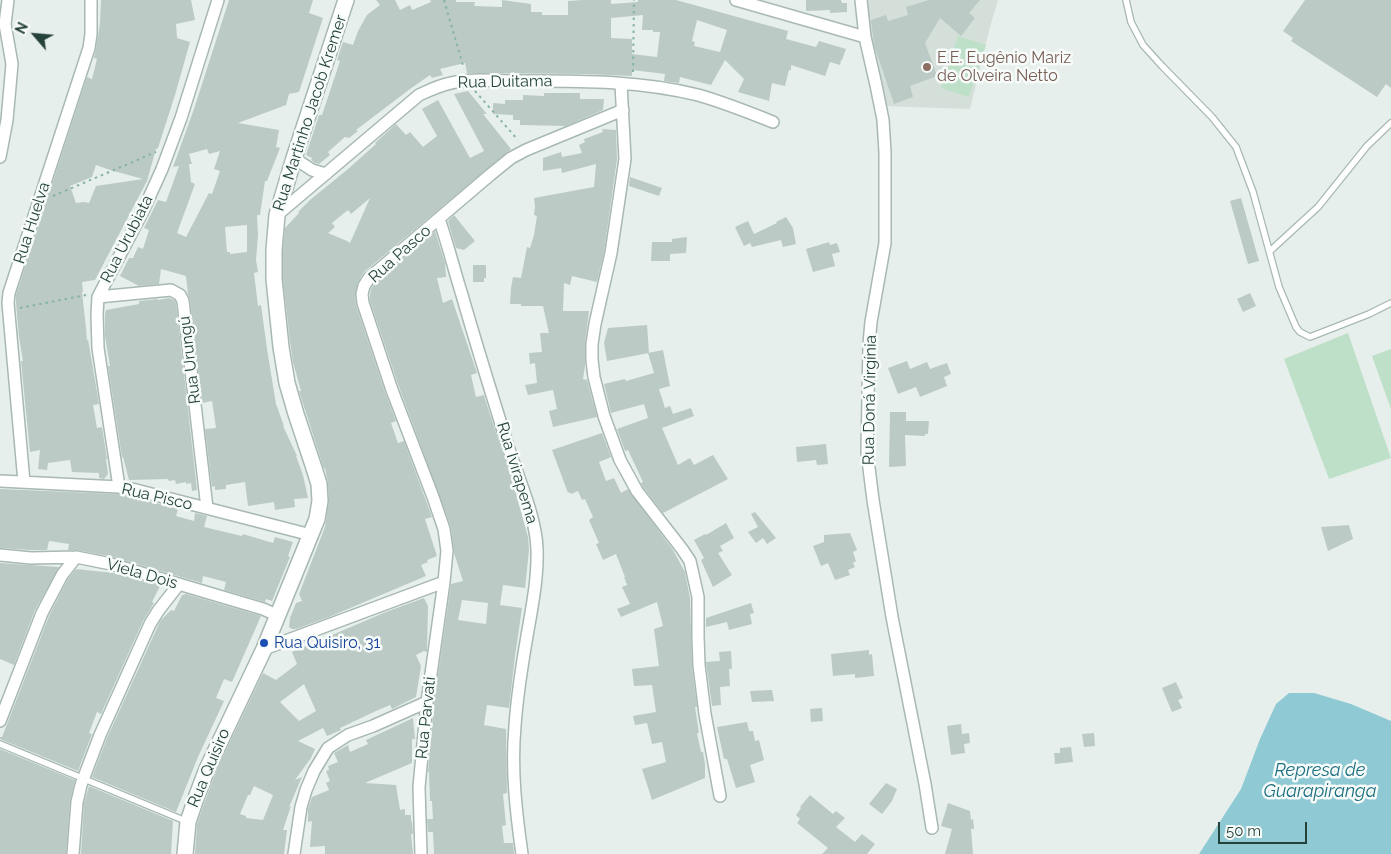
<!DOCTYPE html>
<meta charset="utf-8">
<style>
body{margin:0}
#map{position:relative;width:1391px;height:854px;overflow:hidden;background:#e6efeb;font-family:Raleway,sans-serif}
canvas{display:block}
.north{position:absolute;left:10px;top:10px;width:50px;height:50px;-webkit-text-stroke:4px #f7fbf9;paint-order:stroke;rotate:297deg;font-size:14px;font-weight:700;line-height:20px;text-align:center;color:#24423a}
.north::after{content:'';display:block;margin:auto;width:18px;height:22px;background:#24423a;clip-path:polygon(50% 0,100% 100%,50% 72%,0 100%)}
.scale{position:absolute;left:1218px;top:822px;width:89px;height:22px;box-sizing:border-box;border:2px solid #24423a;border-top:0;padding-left:6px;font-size:15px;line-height:18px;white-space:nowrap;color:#24423a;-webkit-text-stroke:4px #f7fbf9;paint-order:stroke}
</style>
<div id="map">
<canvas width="1391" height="854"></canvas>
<div class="north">N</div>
<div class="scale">50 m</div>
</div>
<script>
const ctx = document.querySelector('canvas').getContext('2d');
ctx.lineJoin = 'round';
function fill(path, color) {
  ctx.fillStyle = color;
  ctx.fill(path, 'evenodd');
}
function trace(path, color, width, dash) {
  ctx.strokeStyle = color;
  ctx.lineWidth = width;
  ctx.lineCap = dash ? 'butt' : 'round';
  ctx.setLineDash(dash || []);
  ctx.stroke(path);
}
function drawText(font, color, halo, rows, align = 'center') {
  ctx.font = font + ' Raleway,sans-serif';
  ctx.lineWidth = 5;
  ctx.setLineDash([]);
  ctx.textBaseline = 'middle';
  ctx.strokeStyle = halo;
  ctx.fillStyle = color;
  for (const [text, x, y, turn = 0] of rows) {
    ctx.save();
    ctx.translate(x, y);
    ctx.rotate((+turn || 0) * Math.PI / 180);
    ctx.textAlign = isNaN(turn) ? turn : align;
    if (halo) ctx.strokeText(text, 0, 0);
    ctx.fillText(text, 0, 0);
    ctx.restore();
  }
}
const built = new Path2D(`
 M863 0H998L990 27 970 109 882 106Z`);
const green = new Path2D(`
 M958 36 986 45 969 97 941 88Z
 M1348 333 1391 458 1329 479 1284 359Z
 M1391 349V409L1372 356Z`);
const water = new Path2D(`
 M1289 693H1314L1351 704 1391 721V854H1199L1241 789 1260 739 1276 704Z`);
const building = new Path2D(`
 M101 0H191L195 20 176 24 177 38 190 42 175 95 158 148 156 149 147 181 95 280 82 282 83 292H82L86 328 87 341 88 339 99 404 93 405 97 428 102 427 107 459H106L108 474 104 479 99 478V473L72 472 70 460 48 463 47 470 38 469 40 450 30 452 21 361H23L19 337 16 303V295L87 77 92 79 97 59 94 58 96 49 100 23ZM96 165 110 170 143 179 96 186 89 203 84 202 76 203 70 186 92 177Z
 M229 0H313L309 13 323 18 299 92 289 94 286 105 238 123 279 130 276 147 280 148 267 181H265L260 215H257L258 235 256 260 258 272 254 273 258 306 261 305 267 349 276 404 284 426H283L297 456H296L303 475 308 498 294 499 295 507 275 510 274 502 248 506 245 482 226 485V489L215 490V486L212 487 205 429 216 428 212 401 202 403 190 300 188 294 186 276 161 269 159 284 139 286 120 276 129 258H133L138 247 143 249 149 230 144 228 158 200 166 202 179 166 173 167 194 109ZM207 149 209 154 220 151 214 169 220 171 212 194 209 193 186 237 177 233 195 184 191 182 189 164H192L189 154ZM247 225V252L230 254V252H227L225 227Z
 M376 0H395L400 10 410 5 412 10 431 2 430 0H456V2H475L474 6 502 7V0L531 4V12H542V15H568V1L583 0H611V4L638 2V0H676L788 31 786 39 816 47 819 41 846 49 842 60H841L840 65 830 62 825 76 791 65V70H789L785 86 772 83 769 101 738 92 744 79 725 60 711 85 680 77 679 83 664 81 665 74 632 70V76L585 74 467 73 465 63 440 69 443 75 432 78 430 75 410 89 356 130 358 131 349 138 345 137 328 152 330 155 319 164 315 163 311 160 312 158 306 155 319 115H322L340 61 337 60 343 42 353 45 358 31 367 15 380 5ZM643 15 642 30H653V32H660L657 57 632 54V39L611 38V18ZM697 20 727 30 720 52 694 46 695 42 692 41Z
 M806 0H841L842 3H847V12L830 13V10L806 11Z
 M929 0H980L969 13 975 18 961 36 940 18 925 43 937 76 910 86 913 97 894 104 874 45 871 20 886 15 888 21 908 15 906 7Z
 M1305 0H1391V88L1386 84 1377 97 1291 41 1293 38 1283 31Z
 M468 91 487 114H483L511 149 364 272 358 282 355 294 356 305 385 392 396 421 391 423 398 443 404 441 432 517 425 519 437 556 427 560 428 562 421 565 426 576 329 617 296 629H292L289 627 290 618 296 603 302 601 299 594 325 527 329 500 328 483 325 468 324 469 299 391H301L293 362 290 341 283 279V250L285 228 299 213 298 212 310 200 348 169 376 144 375 143 396 124 406 135 410 132 423 147 437 136 422 109 438 100 470 158 484 151 454 94ZM370 198 350 243 347 241 328 233 335 227 332 223 348 210 351 214Z
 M544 93H580V99H604L603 110 566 126 520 125V120H513V115L493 114V103L505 104V100H523V95L544 96Z
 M602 129 616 130 617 159 604 252 597 282 572 276 570 285 564 283 563 311H589L585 343V366L583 379 587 380 597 417 553 427 549 411 557 409 553 390 528 395 525 385 537 383 535 363 530 364 529 353 542 352 540 333H549L543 306H521V304H510L511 288 513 277 521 278 527 247 530 248 534 235 537 216 534 215 535 206 534 198 594 187 596 164 562 173 561 168 543 171V158L561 152 562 157 582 153 579 145 585 142 584 139 603 132Z
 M630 177 662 188 659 196 629 186Z
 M1241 198 1259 261 1248 264 1230 201Z
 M454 215 475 241 464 250 456 248 448 221Z
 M786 217 793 228 796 244 783 247 781 240 752 247 750 243 744 246 735 227 748 221 754 234 777 223 776 222Z
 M435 231 445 263 446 277 437 278 443 303 452 299 477 373 471 375 476 397 484 395 485 399 515 490 528 537 529 550 525 588 503 585 500 605 522 608 515 656 509 708 487 705 484 725 506 729 507 793 503 794 506 825 502 826 504 843H513L514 854H434L433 832H428L427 819H433L432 801H430L429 772H428L434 703 451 584 463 581 454 553 451 527 399 387 370 301V295L371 289 375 283ZM462 600 488 603 486 624 458 620Z
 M687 237 686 253 670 254V261H651L652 242H672V239Z
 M829 242 830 245 837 243 840 252 832 254 835 266 813 272 806 249Z
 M473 265H486V278H484V282H473Z
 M1250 293 1256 306 1243 312 1237 299Z
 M169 298 174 300 176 303 197 490 192 491 191 483 186 484V482L176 484 175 480 169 481 168 479 129 480 123 457H122L108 366H110L105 336V314L106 310 139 304V301L158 299V300Z
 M647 325 649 353 607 361 604 343 608 328Z
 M663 350 670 386 659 389 665 408 670 406 673 414 691 408 694 416 662 428 678 465 690 458 694 465 713 455 728 479 663 513 643 487 641 483 643 482 628 450 625 451 617 429 648 418 644 404 611 413 604 384 625 379 626 381 654 373 648 353Z
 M907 361 910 369 927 362 930 369 947 363 951 374 944 377 947 386 920 397 916 387 898 394 888 368Z
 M890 412H906V421H929L928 434H925V436L905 435 906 466 889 467Z
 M602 433 611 457 599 462 606 481 614 478 621 493 628 489 673 550 685 572 690 598 692 666 697 707H695L699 733H697L701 752H703L705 764V778L652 800 642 769 666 762 662 742 652 744 647 723 635 725 633 716 656 712 652 685 634 686 632 669 659 666 654 629 663 626 657 602 621 617 617 609 630 604 622 587 627 585 624 577H625L616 554 603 560 596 544 599 543 589 520 593 517 585 499 582 500 578 491 571 494 570 492 568 493 552 450Z
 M826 444 828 464 817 465 816 460 797 462 796 447Z
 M0 489 118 494 134 497 178 509 176 516 194 521 195 513 207 516 204 527 242 536 243 534 273 543 275 537 293 542 288 556 290 557 272 601 266 599 265 602 224 590 226 582 203 576 202 583 113 557 77 550H68L69 544 49 541 47 550H31L0 548Z
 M755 512 776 538 767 544 763 538 756 543 748 532 758 527 751 514Z
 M726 523 734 538 720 546 723 551 718 553 732 575 713 587 701 560 704 558 694 540 705 534 706 535Z
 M1349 525 1353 539 1328 551 1321 527Z
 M850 533 857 550 853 552 856 561 853 563 855 567 848 570 850 575 835 580 828 563 821 566 813 546 824 542V535Z
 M0 563 59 567 35 610 14 665 0 659Z
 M76 569 114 573 160 586 152 602 154 603 143 621 101 714 97 712 89 733 92 734 78 771 0 739V737H2L49 616 68 579Z
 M186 594 261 616 232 682 224 679 216 698 224 701 198 757 176 812 92 777 107 738 157 628 161 620 171 610 174 611 182 595Z
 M424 598 428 606 427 649V652L424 651 416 655 421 666 416 697 392 709 390 705 376 711 340 728 341 730 327 736 323 728 298 741 315 749 311 758 295 780 302 777 289 807 291 806 283 830H287L284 854H195L197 824 205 801 217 769 263 673 276 680 297 664 292 652 386 612ZM304 684 316 711 299 721 280 702ZM254 786 273 795 263 820 246 818V816L240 814 248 795H250Z
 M751 603 754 613 750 614 752 624 729 630 727 622 706 627V618Z
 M869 650V655L872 654 874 676 855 678V674L833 676 831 654Z
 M731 651 732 669H729L730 686 720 687 721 705 712 706 706 662 720 661 719 652Z
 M1176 682 1183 698 1178 700 1182 708 1172 712 1162 688Z
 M772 690 774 701 752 702 750 691Z
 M822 708 823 721 811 722 810 709Z
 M413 718 415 739H412V763L365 783 396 785 400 810 405 809V815H411V821H412L413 834H411L413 854H325V846L310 847 312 821 308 822V809L312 797 329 790 326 783 330 781 326 771 329 770 328 766 338 762 334 753 348 745 350 752 368 744 366 740Z
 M747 722 749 731H753L755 741 759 740 764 760 750 765 755 782 736 788 727 759H724L717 727Z
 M961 724 962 734 969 733 970 743 964 744 965 753 951 755 947 726Z
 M1094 733 1095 746 1084 747 1082 734Z
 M1071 747 1073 762 1055 764 1054 753H1060V748Z
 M0 749 75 780 70 801 66 854H0Z
 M886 783 897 789 892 801 882 814 869 804Z
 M89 786 173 821 171 854H81L84 803Z
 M810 795 833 814 836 811 845 818 836 827 855 842 862 834 875 844 867 854H822L828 848 797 823 800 819 796 815 801 808 800 807Z
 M948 803 970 811 971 820 973 819 974 829H971L973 854H945L952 829 941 826Z`);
const path = new Path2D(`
 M444 0 464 69
 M633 72 634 0
 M475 91 518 140
 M53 196 156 152
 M20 308 86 295`);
const service = new Path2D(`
 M1126 0 1131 22 1143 45 1162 66 1212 117 1236 147 1253 192 1279 287 1296 327 1300 332 1310 337 1369 314 1391 303
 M1270 251 1318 207 1367 146 1391 123
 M0 744 188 822`);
const minor = new Path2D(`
 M736 0 865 37
 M861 0 865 37 876 85 883 120 885 152V243L871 322 869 344 867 452 873 500 892 617 925 784 932 828
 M621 84 625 159 611 253 595 324 592 344V360L594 377 604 416 620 460 637 491 682 549 690 561 698 597V637L699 665 705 714 720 796
 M0 157 7 120 12 64 5 24 8 0
 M294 158 312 170 326 174
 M277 215 419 95C430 90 440 85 451 83 472 78 495 81 516 81 576 81 639 80 698 95 723 102 748 112 773 122
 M439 219C448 244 454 270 462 295 476 344 491 392 506 440 516 474 536 515 537 549 538 578 532 607 527 636 522 665 517 696 515 726 511 769 516 812 522 854
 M98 297 171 290 180 295 183 301 207 508
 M0 481 119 487 136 490 311 535
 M24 482 8 303 9 293 89 48 91 34V0
 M119 487 98 348 97 314 98 297 143 211 162 169 181 118 218 0
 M0 555 31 558 76 557 111 564 263 609 279 616
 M264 649 444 582
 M0 721 42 613 62 575 76 557
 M73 854 77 802 81 785 100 735 150 624 158 611 179 584
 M294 854 301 807 306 790 314 771 328 748 348 735 373 726 427 702
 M421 854 419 787 427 702 444 582 447 551 444 529 433 497 392 390 363 303 362 294 364 286 369 278 490 175 511 158 526 150 623 110`);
const tertiary = new Path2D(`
 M185 854 188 822 196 798 207 769 264 649 317 519 320 501 319 484 314 468 296 414 287 383 281 347 274 279V250L277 215 294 158 346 0`);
const markers = [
 [927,67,5,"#8d6e63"],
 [264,643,5,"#1a4fb4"]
];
const educationNames = [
 ["E.E. Eugênio Mariz",937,58],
 ["de Olveira Netto",937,76]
];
const streetNames = [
 ["Rua Duitama",505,82,-1],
 ["Rua Martinho Jacob Kremer",310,113,-72],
 ["Rua Huelva",32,223,-72],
 ["Rua Urubiata",127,239,-63],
 ["Rua Pasco",400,254,-42],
 ["Rua Urungú",190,360,-97],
 ["Rua Doná Virgínia",870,400,-89],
 ["Rua Ivirapema",517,473,73],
 ["Rua Pisco",157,497,13],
 ["Viela Dois",142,574,16],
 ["Rua Parvati",426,718,-84],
 ["Rua Quisiro",209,768,-67]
];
const transitNames = [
 ["Rua Quisiro, 31",274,643]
];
const waterNames = [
 ["Represa de",1320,771],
 ["Guarapiranga",1320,792]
];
fill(built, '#d4dfda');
fill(green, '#bfe0c8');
fill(water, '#8ec9d4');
fill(building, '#bbcac4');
trace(service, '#a8b8b2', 8);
trace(minor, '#a8b8b2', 14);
trace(tertiary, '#a8b8b2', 18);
trace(path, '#86b3a5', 2, [2.5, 4]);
trace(service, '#fff', 5.5);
trace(minor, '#fff', 11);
trace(tertiary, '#fff', 15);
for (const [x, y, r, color] of markers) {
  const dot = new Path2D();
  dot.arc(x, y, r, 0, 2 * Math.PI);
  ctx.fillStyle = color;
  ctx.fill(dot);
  trace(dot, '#f7fbf9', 2);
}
drawText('16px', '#785e54', '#f7fbf9', educationNames, 'left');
drawText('16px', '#24423a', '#f7fbf9', streetNames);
drawText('16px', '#164399', '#f7fbf9', transitNames, 'left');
drawText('italic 18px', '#1c6f80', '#f7fbf9', waterNames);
</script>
